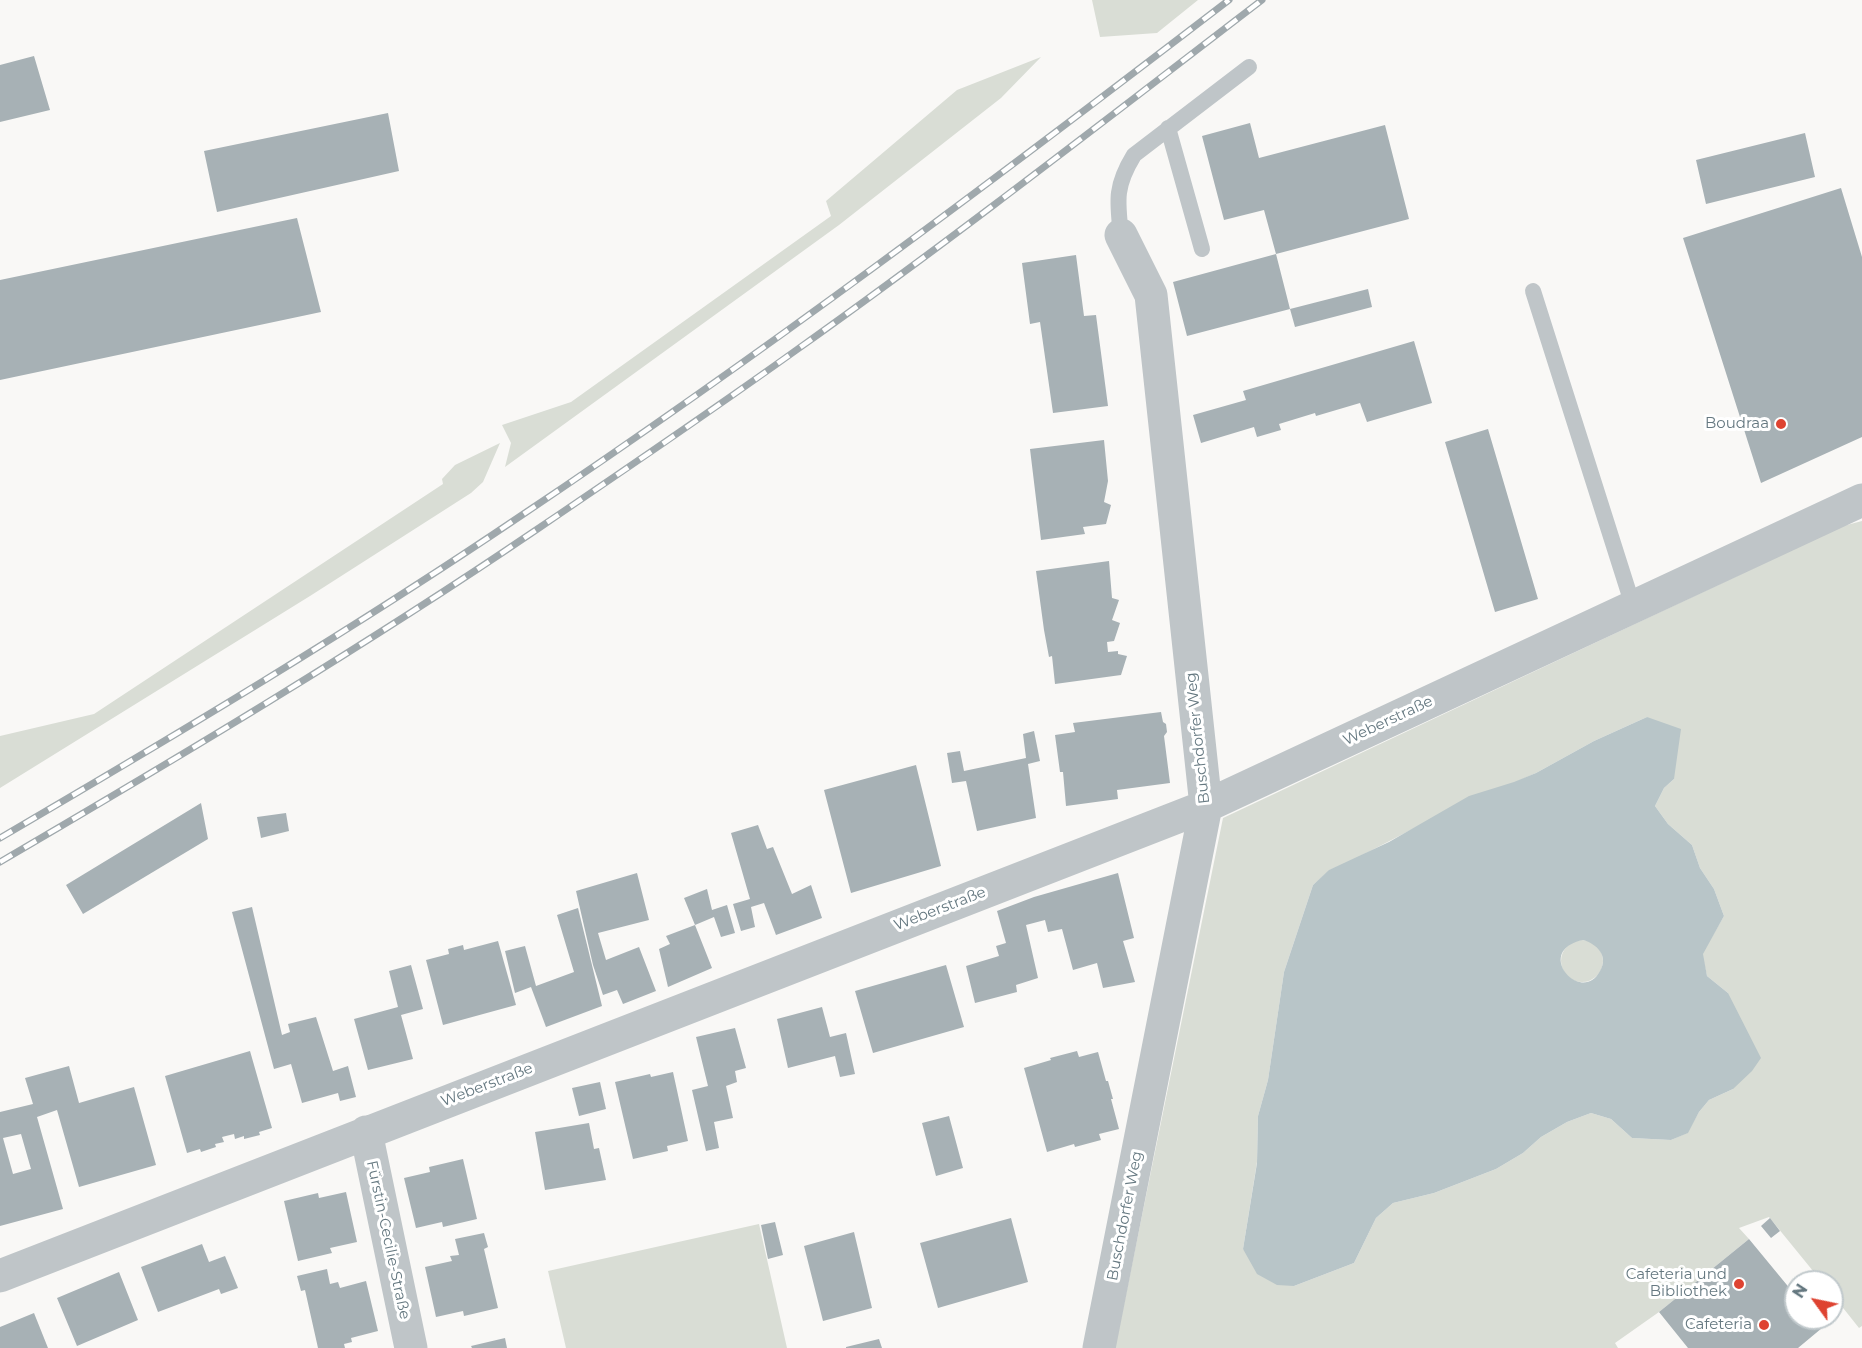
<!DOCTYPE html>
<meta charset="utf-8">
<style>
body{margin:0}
#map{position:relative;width:1862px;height:1348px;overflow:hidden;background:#f9f8f6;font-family:Montserrat,sans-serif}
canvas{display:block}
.north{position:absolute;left:1784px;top:1270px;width:60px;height:60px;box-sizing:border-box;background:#fff;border:2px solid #c1c9cc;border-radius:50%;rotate:303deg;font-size:16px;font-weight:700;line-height:24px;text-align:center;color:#657880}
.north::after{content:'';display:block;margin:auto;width:21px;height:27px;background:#de4331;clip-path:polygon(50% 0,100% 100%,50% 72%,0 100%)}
</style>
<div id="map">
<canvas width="1862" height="1348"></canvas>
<div class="north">N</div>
</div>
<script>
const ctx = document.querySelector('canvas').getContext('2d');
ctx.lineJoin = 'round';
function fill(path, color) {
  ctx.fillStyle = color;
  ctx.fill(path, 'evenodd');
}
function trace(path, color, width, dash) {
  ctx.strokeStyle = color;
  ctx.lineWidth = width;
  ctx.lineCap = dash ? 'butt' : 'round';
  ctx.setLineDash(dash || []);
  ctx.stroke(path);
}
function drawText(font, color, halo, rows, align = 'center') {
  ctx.font = font + ' Montserrat,sans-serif';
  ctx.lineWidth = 6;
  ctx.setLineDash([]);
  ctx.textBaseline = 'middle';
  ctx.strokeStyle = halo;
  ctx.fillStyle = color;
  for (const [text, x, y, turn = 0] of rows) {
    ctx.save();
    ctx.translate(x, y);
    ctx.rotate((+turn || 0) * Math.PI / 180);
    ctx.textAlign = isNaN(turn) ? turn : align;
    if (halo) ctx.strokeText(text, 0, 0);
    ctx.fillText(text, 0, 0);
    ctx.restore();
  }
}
const green = new Path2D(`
 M1092 0H1198L1157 33 1100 37Z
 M1041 57 1001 98 839 225 505 467 511 443 502 425 571 402 831 216 826 201 957 90Z
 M500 443 483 482 471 493 310 596 0 788V736L94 714 443 484 442 479 455 465Z
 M1862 521V1326L1859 1328 1832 1294V1282H1822L1769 1217 1739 1228 1749 1239 1659 1312 1615 1343 1618 1348H1115L1223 818 1843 526ZM1647 717 1674 779 1664 788 1655 806 1668 824 1692 845 1700 868 1714 889 1724 916 1702 954 1707 976 1728 993 1733 1089 1709 1100 1699 1112 1687 1133 1671 1140 1632 1138 1611 1119 1591 1113 1567 1122 1541 1137 1523 1153 1496 1169 1434 1193 1393 1203 1376 1218 1354 1263 1294 1286 1243 1249 1257 1162 1258 1116 1268 1080 1284 972 1313 885 1330 870 1351 861 1428 821 1536 773 1594 741Z
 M1561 961a21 21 0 1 1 42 0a21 21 0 1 1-42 0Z
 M759 1224 787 1348H566L548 1271Z`);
const water = new Path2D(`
 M1647 717 1681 729 1674 779 1664 788 1655 806 1668 824 1692 845 1700 868 1714 889 1724 916 1703 954 1707 976 1728 993 1761 1058 1752 1071 1733 1089 1709 1100 1699 1112 1688 1133 1671 1140 1632 1138 1611 1119 1591 1113 1567 1122 1541 1137 1523 1153 1496 1169 1434 1193 1393 1203 1376 1218 1354 1263 1294 1286 1277 1285 1257 1274 1243 1249 1257 1163 1258 1116 1268 1080 1284 972 1313 885 1329 870 1389 842 1469 796 1514 782 1536 773 1594 741ZM1583 940C1597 944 1609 956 1600 971 1582 1006 1532 951 1583 940Z`);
const building = new Path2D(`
 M34 56 50 110 0 122V65Z
 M388 113 399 171 217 212 204 151Z
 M1250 123 1259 158 1385 125 1409 219 1276 254 1264 210 1224 220 1202 136Z
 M1805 133 1815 177 1706 204 1696 160Z
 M1841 188 1862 257V437L1761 483 1683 238Z
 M297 218 321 312 0 380V280Z
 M1276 254 1290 309 1187 336 1173 282Z
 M1076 255 1084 316 1096 315 1108 406 1053 413 1040 322 1030 324 1022 263Z
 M1368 289 1372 307 1295 327 1290 309Z
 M1414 341 1432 403 1367 422 1360 403 1316 416 1315 413 1279 424 1281 430 1257 437 1254 427 1201 443 1193 415 1246 400 1243 391Z
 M1488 429 1538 599 1495 612 1445 442Z
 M1104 440 1108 481 1104 502 1111 505 1106 524 1083 527 1085 534 1041 540 1030 449Z
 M1109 561 1112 598 1119 600 1112 620 1120 623 1114 641 1107 642 1108 652 1118 651V654L1127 656 1121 675 1055 684 1052 656 1049 657 1044 630 1036 571Z
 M1161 712 1163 722 1166 724 1167 732 1164 736 1170 783 1117 790 1118 799 1066 806 1063 772H1060L1055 735 1075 732 1073 723Z
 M1034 731 1040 761 1028 764 1036 818 977 831 966 781 952 783 947 753 960 751 964 771 1026 758 1023 734Z
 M916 765 941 866 851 893 824 790Z
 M201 803 208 839 83 914 66 885Z
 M286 813 289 831 261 838 257 817Z
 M758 825 767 849 773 847 792 894 811 885 822 918 776 935 764 903 751 907 755 927 741 931 733 904 750 899 731 833Z
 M637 873 649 920 598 933 606 960 639 947 656 991 623 1004 617 990 603 995 593 965 576 891Z
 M1118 873 1134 938 1123 941 1135 982 1103 988 1097 963 1073 970 1062 929 1048 932 1045 920 1026 925 1038 978 1016 985 1017 992 975 1003 966 966 999 956 996 946 1006 943 997 911 1034 897Z
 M707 889 712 910 727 905 735 933 721 937 714 917 695 925 684 898Z
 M252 907 282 1035 290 1032 288 1024 316 1017 333 1071 348 1066 356 1097 340 1101 338 1093 302 1103 291 1064 274 1069 232 912Z
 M578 908 602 1006 546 1027 531 987 515 993 505 951 525 946 536 986 574 972 557 915Z
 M695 925 712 968 668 987 659 949 670 944 666 936Z
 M498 941 516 1005 443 1025 426 960 449 954 448 949 463 945 464 950Z
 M411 965 423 1009 401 1015 413 1059 368 1070 354 1019 398 1007 389 971Z
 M946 965 964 1027 873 1053 855 991Z
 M822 1007 830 1037 846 1033 855 1074 840 1077 835 1056 788 1068 777 1019Z
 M735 1028 746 1068 735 1071 737 1082 726 1086 733 1118 714 1122 719 1148 706 1151 692 1090 708 1086 696 1037Z
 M250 1051 272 1128 259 1132 260 1135 244 1139V1136L235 1139 234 1134 222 1137 224 1142 215 1144 216 1147 201 1152 200 1149 187 1153 165 1076Z
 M1077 1051 1079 1057 1098 1052 1106 1081H1108L1113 1099H1111L1119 1129 1099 1134 1101 1140 1075 1147 1074 1144 1047 1152 1024 1068 1051 1060 1050 1058Z
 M69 1066 79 1103 134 1087 156 1165 79 1187 57 1110 37 1117 63 1209 0 1226V1112L33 1104 25 1078ZM21 1134 31 1169 13 1174 3 1138Z
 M673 1072 688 1141 667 1146 668 1151 633 1159 615 1082 650 1074 651 1077Z
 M600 1082 606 1109 579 1116 572 1088Z
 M949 1116 963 1168 936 1176 922 1123Z
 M589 1123 594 1149 599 1148 606 1180 545 1190 535 1132Z
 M463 1159 477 1219 443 1227 442 1222 416 1228 404 1178 430 1172 429 1167Z
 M346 1192 357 1242 330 1248 332 1253 298 1261 284 1201 318 1193 319 1198Z
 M1011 1218 1028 1282 938 1308 920 1243Z
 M1770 1218 1780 1231 1771 1238 1761 1226Z
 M775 1222 783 1255 768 1259 761 1225Z
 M854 1232 872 1308 823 1321 804 1246Z
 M484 1233 488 1247 484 1249 498 1308 464 1316 463 1311 436 1317 425 1267 452 1261 450 1256 459 1255 455 1239Z
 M1749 1239 1796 1296V1318H1814L1822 1328 1798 1348H1688L1659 1312Z
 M202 1244 209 1262 225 1256 238 1288 221 1294 219 1289 158 1312 141 1267Z
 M327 1269 330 1284 338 1282 340 1288 366 1281 378 1331 351 1338 352 1342 344 1344 345 1348H318L305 1290 301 1291 297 1276Z
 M119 1272 138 1320 77 1346 57 1298Z
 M34 1313 48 1348H0V1327Z
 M505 1338 507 1348H472L471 1346Z
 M879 1339 882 1348H846V1347Z`);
const lane = new Path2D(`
 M1168 128 1202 249
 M1121 235C1117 200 1115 186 1134 155L1249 67
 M1533 291 1633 606`);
const street = new Path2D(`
 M366 1132 411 1348
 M0 1276 1206 806 1862 500
 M1099 1348 1206 806 1151 295 1121 235`);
const rail = new Path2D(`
 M0 838C176 735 352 630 522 515 764 353 997 178 1229 0
 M0 862C181 756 362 648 536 530 623 471 710 412 795 351 954 238 1108 118 1262 0`);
const markers = [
 [1781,424,6,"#de4331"],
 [1739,1284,6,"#de4331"],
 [1764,1325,6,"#de4331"]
];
const poiNames = [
 ["Boudraa",1769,424],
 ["Cafeteria und",1727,1275],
 ["Bibliothek",1727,1292],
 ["Cafeteria",1752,1325]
];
const streetNames = [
 ["Weberstraße",1388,721,-25],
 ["Buschdorfer Weg",1198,738,-96],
 ["Weberstraße",940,909,-21],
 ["Weberstraße",487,1085,-21],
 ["Buschdorfer Weg",1125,1216,-79],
 ["Fürstin-Cecilie-Straße",388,1240,78]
];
fill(green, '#d9ddd5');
fill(water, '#b8c5c8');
fill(building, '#a7b1b5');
trace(lane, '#bfc5c8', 16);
trace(street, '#bfc5c8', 33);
trace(rail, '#9fa8ac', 7);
trace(rail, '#fff', 4.5, [14]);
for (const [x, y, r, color] of markers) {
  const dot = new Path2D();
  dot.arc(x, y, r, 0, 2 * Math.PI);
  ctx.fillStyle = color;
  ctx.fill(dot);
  trace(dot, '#fff', 2);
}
drawText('15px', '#657880', '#fff', poiNames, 'right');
drawText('15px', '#657880', '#fff', streetNames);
</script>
